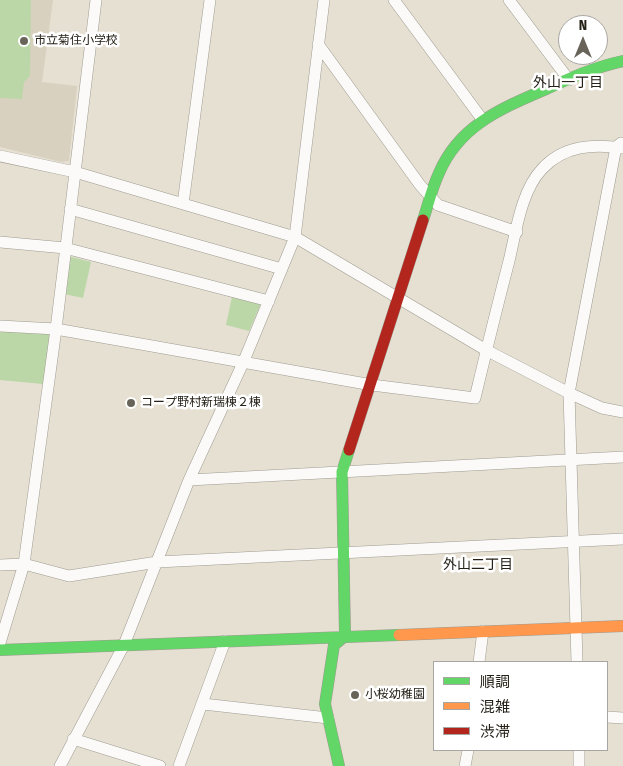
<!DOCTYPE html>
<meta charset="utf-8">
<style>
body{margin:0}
#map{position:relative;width:623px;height:766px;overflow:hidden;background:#e5e0d2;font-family:"Fira Sans Condensed","Noto Sans JP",sans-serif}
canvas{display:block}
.legend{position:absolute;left:433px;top:661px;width:175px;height:90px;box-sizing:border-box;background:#fff;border:1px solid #a8a6a3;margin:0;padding:6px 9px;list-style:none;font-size:15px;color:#252118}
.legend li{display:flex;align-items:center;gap:10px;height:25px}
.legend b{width:25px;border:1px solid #a8a6a3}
.north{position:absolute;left:558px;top:15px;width:50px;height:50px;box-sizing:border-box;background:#fff;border:1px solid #a8a6a3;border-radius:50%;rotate:0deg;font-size:14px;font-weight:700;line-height:20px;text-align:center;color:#252118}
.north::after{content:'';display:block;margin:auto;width:18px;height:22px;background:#686459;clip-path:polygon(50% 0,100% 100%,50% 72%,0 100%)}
</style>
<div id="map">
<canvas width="623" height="766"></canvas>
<ul class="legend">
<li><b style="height:6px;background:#63d668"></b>順調</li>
<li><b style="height:6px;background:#ff974d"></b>混雑</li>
<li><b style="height:6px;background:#b3261e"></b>渋滞</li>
</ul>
<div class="north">N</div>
</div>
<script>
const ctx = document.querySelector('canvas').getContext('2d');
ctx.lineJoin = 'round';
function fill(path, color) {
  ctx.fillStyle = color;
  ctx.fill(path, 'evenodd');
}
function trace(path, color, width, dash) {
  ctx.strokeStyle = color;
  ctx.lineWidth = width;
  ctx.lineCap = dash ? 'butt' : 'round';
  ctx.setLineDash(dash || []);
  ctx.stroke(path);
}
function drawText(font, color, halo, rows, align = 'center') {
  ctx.font = font + ' "Fira Sans Condensed","Noto Sans JP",sans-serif';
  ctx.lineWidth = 5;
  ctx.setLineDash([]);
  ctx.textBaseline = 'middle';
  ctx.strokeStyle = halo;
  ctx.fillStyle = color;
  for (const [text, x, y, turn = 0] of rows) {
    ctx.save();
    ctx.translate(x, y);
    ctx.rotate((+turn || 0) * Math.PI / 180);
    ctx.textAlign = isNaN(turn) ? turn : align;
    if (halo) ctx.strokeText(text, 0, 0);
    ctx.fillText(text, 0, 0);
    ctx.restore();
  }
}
const education = new Path2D(`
 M0 0H53L42 82 77 86 69 161 61 162 0 147Z`);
const green = new Path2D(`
 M0 0H31L30 76 24 82 22 99 0 98Z
 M68 256 91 262 83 298 64 294Z
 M233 292 263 299 249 331 226 325Z
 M0 331 51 334 43 384 0 380Z`);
const street = new Path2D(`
 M394 0 482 119
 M509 0 569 80
 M318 44 420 185 438 205 517 232
 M0 156 75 172 295 237 486 350 569 393 602 408 623 412
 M183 204 210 0
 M70 209 282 269
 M0 242 65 248 269 301
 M0 326 56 329 372 385 475 398C486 352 497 307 509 261 516 232 521 191 542 169 564 145 593 144 623 148
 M189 480 623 457
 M0 565 24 564 69 576 157 562 623 539
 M0 643 24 564 56 329 96 0
 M479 662 483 631
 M577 662 569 393 616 147 621 143
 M203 704 328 718
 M607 717 623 718
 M73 739 160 766
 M579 750V766
 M60 766 124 645 189 480 243 363 295 237 324 0
 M179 766 225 641
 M465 766 468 750`);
const fast = new Path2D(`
 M423 220C428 205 432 188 439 173 459 126 500 109 544 90 570 78 595 67 623 61
 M0 650 399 635
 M339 766 325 704 334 645 345 636 342 472 349 450`);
const slow = new Path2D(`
 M399 635 623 626`);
const jam = new Path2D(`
 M349 450 423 220`);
const markers = [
 [24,41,5,"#686459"],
 [131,403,5,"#686459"],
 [355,695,5,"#686459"]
];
const poiNames = [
 ["市立菊住小学校",34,41],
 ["コープ野村新瑞棟２棟",141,403],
 ["小桜幼稚園",365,695]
];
const neighbourhoodNames = [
 ["外山一丁目",568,83],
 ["外山二丁目",478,565]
];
fill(education, '#d9d1bf');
fill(green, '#bbd7a8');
trace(street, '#9f9b91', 12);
trace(fast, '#9f9b91', 12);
trace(slow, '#9f9b91', 12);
trace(jam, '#9f9b91', 12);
trace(street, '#fbfaf8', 11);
trace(fast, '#63d668', 11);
trace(slow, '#ff974d', 11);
trace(jam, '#b3261e', 11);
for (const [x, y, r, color] of markers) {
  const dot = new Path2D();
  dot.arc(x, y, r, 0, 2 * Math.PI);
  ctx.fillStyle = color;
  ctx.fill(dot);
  trace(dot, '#fff', 2);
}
drawText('12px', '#252118', '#fff', poiNames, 'left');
drawText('14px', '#252118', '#fff', neighbourhoodNames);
</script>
